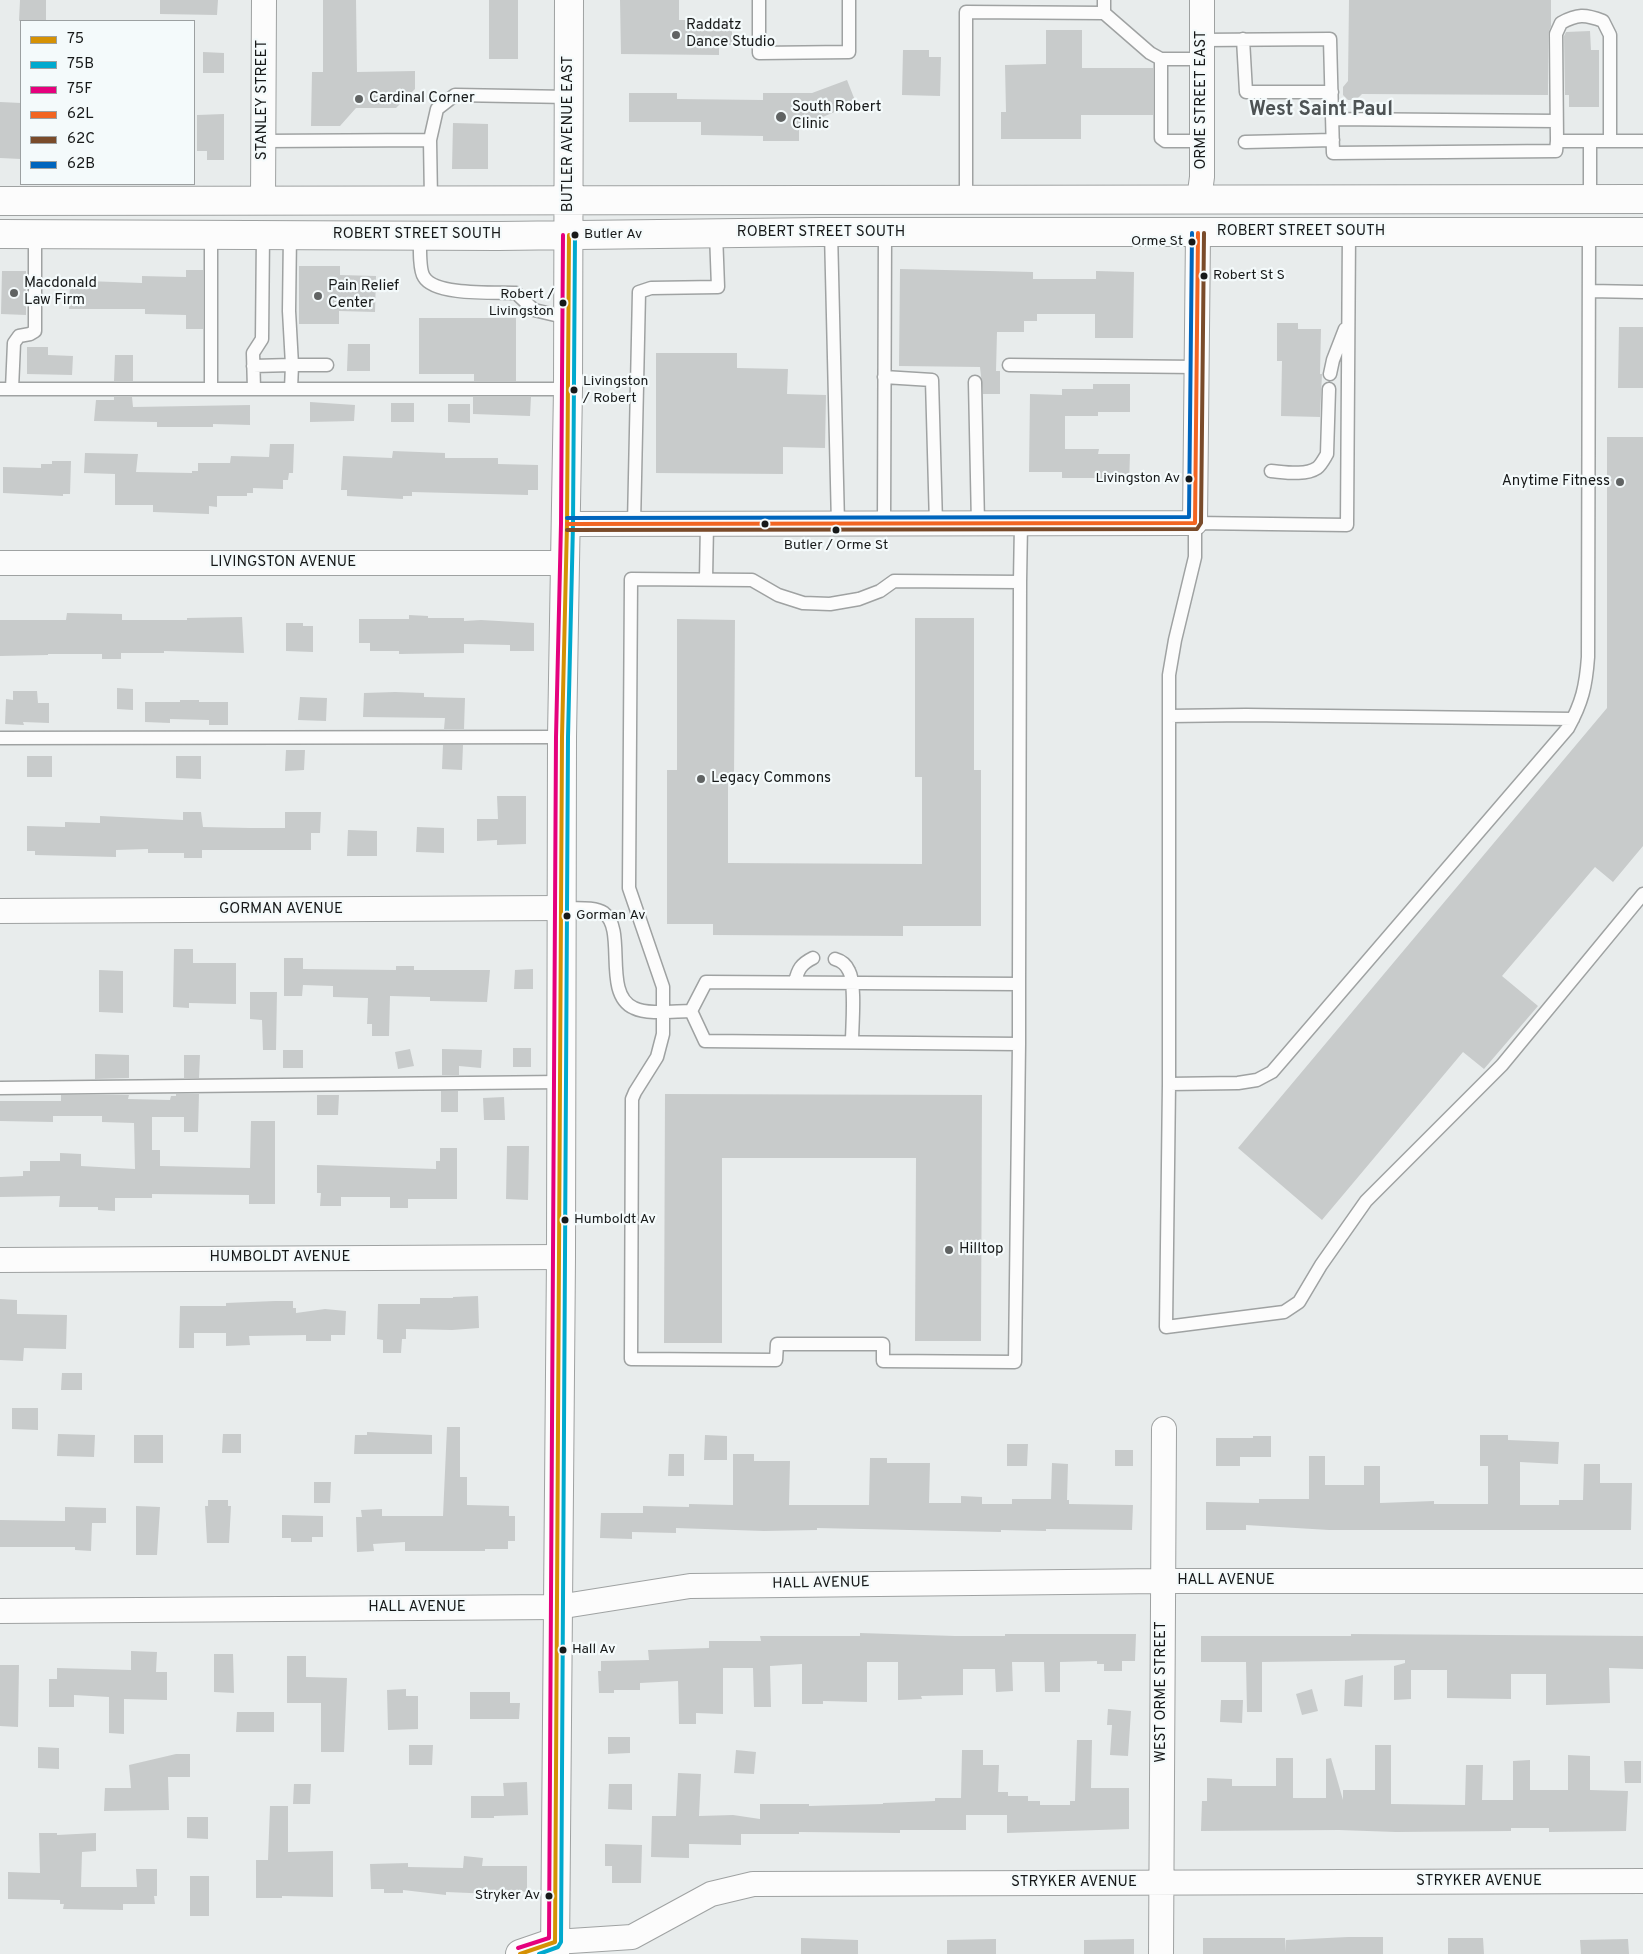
<!DOCTYPE html>
<style>
body{margin:0}
#map{position:relative;width:1643px;height:1954px;overflow:hidden;background:#e8ecec;font-family:Overpass,sans-serif}
canvas{display:block}
.legend{position:absolute;left:20px;top:20px;width:175px;height:165px;box-sizing:border-box;background:#f4fafb;border:1px solid #9ca0a1;margin:0;padding:6px 9px;list-style:none;font-size:15px;color:#171919}
.legend li{display:flex;align-items:center;gap:10px;height:25px}
.legend b{width:25px;border:1px solid #9ca0a1}
</style>
<div id="map">
<canvas width="1643" height="1954"></canvas>
<ul class="legend">
<li><b style="height:6px;background:#d59104"></b>75</li>
<li><b style="height:6px;background:#00a9ce"></b>75B</li>
<li><b style="height:6px;background:#e5007d"></b>75F</li>
<li><b style="height:6px;background:#f26522"></b>62L</li>
<li><b style="height:6px;background:#7a4b2a"></b>62C</li>
<li><b style="height:6px;background:#0065bd"></b>62B</li>
</ul>
</div>
<script>
const ctx = document.querySelector('canvas').getContext('2d');
ctx.lineJoin = 'round';
function fill(path, color) {
  ctx.fillStyle = color;
  ctx.fill(path, 'evenodd');
}
function trace(path, color, width, dash) {
  ctx.strokeStyle = color;
  ctx.lineWidth = width;
  ctx.lineCap = dash ? 'butt' : 'round';
  ctx.setLineDash(dash || []);
  ctx.stroke(path);
}
function drawText(font, color, halo, rows, align = 'center') {
  ctx.font = font + ' Overpass,sans-serif';
  ctx.lineWidth = 4.5;
  ctx.setLineDash([]);
  ctx.textBaseline = 'middle';
  ctx.strokeStyle = halo;
  ctx.fillStyle = color;
  for (const [text, x, y, turn = 0] of rows) {
    ctx.save();
    ctx.translate(x, y);
    ctx.rotate((+turn || 0) * Math.PI / 180);
    ctx.textAlign = isNaN(turn) ? turn : align;
    if (halo) ctx.strokeText(text, 0, 0);
    ctx.fillText(text, 0, 0);
    ctx.restore();
  }
}
const building = new Path2D(`
 M20 0H46V21H19Z
 M160 0H218L217 15 160 14Z
 M323 0H356L357 72 415 71V89L396 108H356L340 126H311L312 72H323Z
 M489 0H518V59H489Z
 M620 0H679V20H701V25H732V45H719V55L621 54Z
 M1349 0H1551V26L1548 34V95L1362 94 1356 100H1348L1343 95V87L1348 81Z
 M1046 30H1082V68H1153V115H1081V139H1001V112H1006L1005 65 1046 64Z
 M1590 31 1591 50H1599V107H1569V95H1565L1564 36 1566 32Z
 M903 50H929V57H941L940 96 902 95Z
 M203 52 224 53V73H203Z
 M847 80 856 103 799 127V141H763V136L701 135V122H629V93H677V99L763 100V93H812Z
 M0 102 21 103V159L0 158Z
 M224 114V160H207V151H197V115Z
 M453 123 488 124V169H452Z
 M299 266H340V275L376 276 375 312 339 311V324H299Z
 M900 269 1033 272V279H1096V271L1134 272 1133 338H1095V314H1037V321H1024V332H997L996 371H1000V394H983L980 367 899 366Z
 M186 270H203V329H186V315L145 314V309H69L70 283H86V281L142 283V276L186 277Z
 M2 271H26V315L1 314Z
 M419 318H516V381H474V374H419Z
 M1277 323H1298V329H1321L1320 374H1322L1320 417 1281 416 1282 361H1277Z
 M1619 327H1643V388H1618Z
 M348 344H370V371H347Z
 M27 347H48V355L73 356 72 375 27 374Z
 M656 353H737V368L788 369 787 394 826 395 825 448 783 447V474L656 473Z
 M115 355H133V381H114Z
 M1093 384H1130V412H1098V416H1065V449H1099L1098 454H1130L1129 484 1095 482V478H1062V472H1029L1030 394 1062 395V389H1093Z
 M114 397H132L133 407 250 405V425L213 424V427H157V422L94 421 96 400H114Z
 M473 397H531L530 416 473 414Z
 M310 402 355 405 354 421 310 422Z
 M391 403H414V422H391Z
 M448 404H470V423L448 422Z
 M1607 437H1643V846L1613 882 1595 867 1502 976 1538 1006 1484 1069 1463 1052 1322 1220 1238 1148 1607 708Z
 M270 444H294L293 473H289L288 480H283V489L253 488V493H247V496H217V507L209 506V514L153 512V505H115V474L84 473 85 453 138 454 136 472 192 473V471H198V463H230L231 456 269 457Z
 M393 451 445 453V458H498V464L538 465V490H528V495L412 492V496H403V499L347 496V490H341L343 456 392 458Z
 M52 461H71L70 494H63V496L3 493V467L41 468V464H52Z
 M67 613 122 614V620H187V618L242 617 244 653 164 651V653H121V659H102V654H48V655L0 656V620H66Z
 M409 615 428 616V618H464V621L481 620 534 623V651H510V645L464 644V653L399 654V651H370V643H359V619H409Z
 M915 618H974V770H981V926H903V936L713 935V924H667V770H677V619L735 620 734 781H728V863L922 864V777H915Z
 M286 623H303V626H313V652L286 651Z
 M117 688 133 689V710L117 709Z
 M13 691H37L38 703H49V723L23 722 24 725 5 724 6 699 13 700Z
 M395 692 424 693V697L465 698 464 729H444L445 718 363 717 364 693Z
 M300 697 327 698 326 721 298 720Z
 M180 700H199V702H228V725H209V720L170 719V723L145 722V702H180Z
 M443 745H463L462 770 442 769Z
 M286 750H305L304 770 285 771Z
 M27 756H52V777H27Z
 M176 756H201V779L176 778Z
 M497 796H526V844L497 845V840L477 841V819H498Z
 M183 812H201L203 827 250 828H285V812H321L320 833H311V850H202V858H184V853H148V849L116 850V857L35 855V851H27V826L65 827V822L100 823V816L183 820Z
 M417 827 444 828V853L416 852Z
 M348 830 377 831V856H347Z
 M174 949H193V963H236V1004L189 1003V1008L173 1007Z
 M284 958H303V969L396 970V966H414V970H490L487 1002 430 1001V997L390 996 389 1036H372V1024H367L368 998 333 997V986L303 985 302 996H284Z
 M533 969V989H514L515 970Z
 M99 970 123 971V1013L99 1012Z
 M250 992H277L276 1050H263L262 1020 250 1019Z
 M513 1048H531V1067H513Z
 M410 1049 414 1066 398 1069 395 1052Z
 M442 1049 482 1050 481 1068 459 1066V1075H442Z
 M283 1050H303V1068H283Z
 M95 1054 129 1055V1078L95 1079Z
 M184 1055H200L199 1078H184Z
 M441 1091H458V1112H441Z
 M176 1094H199L198 1132H184V1117H152V1150H160V1166L250 1168 251 1121H275V1204H249V1195L152 1194V1198H115V1211L98 1210V1207H59L60 1196 0 1197V1177L23 1176V1171H30V1161H60V1153L81 1154V1166L135 1169 134 1123 102 1122V1116H53V1122L0 1121V1101H61V1095H129L128 1099 170 1100 171 1096H176Z
 M665 1094 982 1095 981 1341H915L916 1158H722V1343H664Z
 M317 1095H339L338 1115H317Z
 M504 1097 505 1120H484L483 1098Z
 M507 1146H529L528 1200 506 1199Z
 M440 1148H457V1199H408V1208H390V1197H341V1206H320L321 1193H317V1165L436 1169V1161H440Z
 M478 1296 479 1328 452 1330 406 1329V1339H402L401 1353H383V1340L377 1339 378 1304H420V1298H453V1297Z
 M0 1299 17 1300V1314L67 1315 66 1349 24 1348 23 1361 0 1360Z
 M275 1301H293V1308H296V1313L325 1309 346 1311 345 1335H331V1341H306V1335L249 1336 250 1345 226 1346V1333H194V1348H179L180 1306H226V1303Z
 M62 1373H82V1390H61Z
 M12 1408H38V1430L12 1429Z
 M447 1427H460V1477H467V1505L509 1506V1516H515V1541H508V1549H485V1551H405V1542L373 1544 374 1551 357 1552 356 1517H362L361 1510 382 1509V1516H443Z
 M367 1432 432 1435V1454H354L355 1435H367Z
 M58 1434 95 1435 94 1457 57 1456Z
 M223 1434H241V1453H222Z
 M134 1435H163V1463H134Z
 M705 1435 727 1436V1460H704Z
 M1480 1435H1508V1440L1559 1442 1558 1464 1520 1462V1505H1559V1500H1583L1584 1464H1600V1483H1632L1631 1530H1329L1246 1525V1530H1206V1502L1259 1503V1499H1309V1456H1325V1485H1364V1466H1380V1503L1434 1501V1504H1488V1466H1480Z
 M1253 1436H1271V1457H1240V1466H1216V1438H1253Z
 M1007 1444H1028L1027 1466H1007Z
 M1115 1450H1133V1466H1115Z
 M669 1454H684V1476H668Z
 M733 1454H754V1461H790L789 1505H869L870 1458H887V1463H930L929 1503H961V1496L982 1497V1504H1012V1499H1051L1052 1463 1068 1464 1067 1500H1069V1504L1133 1505 1132 1530 1046 1529V1531L1001 1530V1532L817 1528V1530L764 1531 676 1528V1533L632 1532V1539L600 1538 601 1513H643V1506L689 1507V1504L733 1505Z
 M314 1482H331L330 1503H314Z
 M208 1500H228V1506H231L229 1543H207L205 1506H208Z
 M136 1506 160 1507 157 1555H136Z
 M65 1507 106 1508V1523H92L91 1551 75 1550V1547H0V1520L65 1521Z
 M282 1515 323 1516V1537H312V1542H291V1538H282Z
 M860 1633 955 1636H1005V1634H1136L1135 1661H1122V1671H1104V1664H1097V1661L1060 1662V1692H1045L1044 1662H1012L1013 1691 996 1692 995 1669H963V1695L921 1696 922 1699 898 1700V1662H867V1702L823 1701V1704H802V1664L770 1666 771 1707H754L753 1668H723V1714L696 1713V1724H679L678 1681 640 1683V1690H614V1693H599L598 1671H601V1661L649 1660 648 1650 709 1648V1641H761L760 1636H860Z
 M1351 1634 1643 1636V1669L1609 1668 1610 1703 1546 1705V1674H1511V1699L1447 1698V1670H1411V1699L1394 1700V1666L1405 1663V1660L1262 1662V1712H1247L1246 1662H1201V1636H1351Z
 M131 1651 157 1652 156 1672H167V1700L124 1699V1734L109 1733V1697L74 1695V1707H49V1679H57V1668L131 1670Z
 M214 1654H233L234 1693 214 1692Z
 M287 1656H306V1677L347 1678 344 1752H321V1703H287Z
 M0 1665H19L18 1727 0 1726Z
 M1363 1675 1362 1707 1344 1706 1345 1680Z
 M406 1689V1696H418V1729L388 1730 387 1690Z
 M1312 1689 1318 1711 1302 1715 1296 1694Z
 M470 1692H510V1703H520L519 1719H470Z
 M1221 1700H1243L1242 1723 1220 1722Z
 M1108 1709 1131 1711 1128 1756 1110 1755 1112 1725H1107Z
 M237 1712H274V1732H236Z
 M608 1737H630V1753L608 1754Z
 M1077 1740H1092L1091 1788H1129V1829L1007 1833V1815H966V1830H900V1833L799 1832V1834H741V1845L689 1844V1858L651 1857 652 1816H676L678 1773 701 1774 699 1816 733 1815 760 1819V1804H809V1806L883 1804V1803L935 1801V1798H961L962 1750H983V1765H999L998 1792H1008V1796H1028V1801H1040V1805H1070V1801H1075Z
 M409 1745H433L432 1765H409Z
 M1375 1745H1391V1804L1465 1805 1466 1765H1483L1482 1800H1513V1761L1530 1760V1790H1568V1755L1590 1756V1790L1628 1791 1626 1831 1549 1832V1828H1511V1831L1396 1832 1339 1830 1201 1831 1202 1801H1207V1778L1232 1779V1786H1276V1758H1293V1798H1326V1759L1331 1758 1343 1800V1790H1375Z
 M38 1747 59 1748V1769L38 1768Z
 M736 1750 756 1752 754 1774 734 1773Z
 M176 1754H190V1777H168L169 1810 104 1811 105 1788H131L129 1765Z
 M1624 1761H1641V1783H1625Z
 M527 1782 528 1815 494 1816V1818H471V1796H504L503 1783Z
 M294 1784H311L310 1804H293Z
 M609 1784H632V1810L608 1809Z
 M270 1806H288V1852L333 1851V1897L282 1896V1898H256V1860H268Z
 M187 1817H208V1839L187 1838Z
 M39 1833H57V1835L96 1833V1851L82 1852 81 1887H137L136 1869H157V1896H154L155 1904H123V1910L63 1909 64 1904H60V1900L8 1899V1872L40 1873Z
 M605 1844 642 1845 641 1883H612V1866H605Z
 M464 1856 483 1858 482 1866H527V1892L517 1891V1895L446 1892V1895L403 1890V1893H384V1889H371L370 1864 408 1863V1867L463 1868Z
 M190 1876H209V1916H190Z
 M1348 1937H1383V1954H1203V1938H1285L1286 1952V1940Z
 M801 1938 858 1940V1954H801Z
 M1448 1938H1483L1484 1954H1448Z
 M996 1939V1954H947V1940Z
 M1134 1939V1954H1084V1940Z
 M1628 1939 1629 1954H1581L1580 1940Z`);
const lane = new Path2D(`
 M759 0V53L849 52V0
 M1104 0V13L1150 53 1161 59H1202
 M1243 39 1246 92H1332
 M1202 40 1330 39 1333 153 1556 151 1557 141
 M1161 59V138L1165 141H1202
 M1332 119 1556 121
 M430 140 431 200
 M263 141 430 140 437 109 455 95 569 97
 M1590 141H1643
 M1245 142 1333 140
 M1590 199V141H1557L1556 34 1561 23C1577 14 1585 14 1603 21L1610 35V141
 M966 200V12L1104 13
 M831 232 838 524
 M1349 232 1347 525 1195 523V557L1175 640 1169 675V1084L1166 1327 1284 1312 1299 1302 1321 1265 1366 1201 1502 1065 1643 894
 M290 234 289 311 292 365H327
 M420 235C420 245 419 270 424 277 435 296 496 292 516 293L534 310 568 318
 M1589 291 1643 292
 M1009 365 1197 367
 M253 366 292 365 291 389
 M1330 374 1333 360 1345 329
 M884 377 932 380 936 524
 M975 382 978 524
 M0 389H568
 M12 389 14 343 19 336 30 334 35 331V234
 M211 389V234
 M254 389 253 353 262 339 263 234
 M1271 471C1284 472 1305 476 1317 468 1321 465 1324 459 1327 454L1329 389
 M634 524 639 292 651 288 718 287 716 233
 M884 524 885 232
 M706 579 707 524
 M1020 582 1021 524
 M1169 716 1246 715 1573 719
 M0 738 562 737
 M562 908C574 909 594 906 604 913 627 930 602 994 634 1008 648 1015 675 1011 691 1011L706 982 1019 984V1044L705 1041 691 1011
 M835 959C842 961 846 964 849 971 856 984 852 1026 852 1042
 M795 982C798 969 801 964 813 958
 M1019 1044 1015 1362 883 1361V1344H777L776 1360 631 1359 632 1099 635 1092 657 1057 663 1034V987L629 888 631 579 752 580 778 595 803 603 830 604 859 599 880 591 894 581 1020 582 1019 984
 M1169 1084 1238 1083 1257 1080 1272 1072 1568 728C1582 703 1586 686 1588 657L1589 232
 M0 1088 561 1082`);
const street = new Path2D(`
 M1199 199 1202 177V0
 M263 200 264 0
 M567 524 1195 523 1198 233
 M0 563H565
 M0 911 562 908
 M0 1260 561 1257
 M0 1611 558 1607 690 1586 1162 1581H1643
 M555 1942 632 1937 711 1894 753 1884 1643 1881
 M1161 1954 1164 1429`);
const secondary = new Path2D(`
 M0 201 1643 199
 M0 234 498 236 820 232H1643
 M520 1954 555 1942
 M555 1954 561 1257 562 737 568 389 569 0`);
const bus1 = new Path2D(`
 M520 1954 555 1942 562 737 567 524 569 235`);
const bus2 = new Path2D(`
 M539 1954 558 1947 561 1942 568 737 573 524 575 235`);
const bus3 = new Path2D(`
 M518 1948 549 1938 556 737 561 524 563 235`);
const bus4 = new Path2D(`
 M567 524 1195 523 1198 233`);
const bus5 = new Path2D(`
 M567 530 1197 529 1201 523 1204 233`);
const bus6 = new Path2D(`
 M567 518 1189 517 1192 233`);
const markers = [
 [676,35,5,"#606363"],
 [359,99,5,"#606363"],
 [781,117,6,"#606363"],
 [575,235,4.5,"#171919"],
 [1192,242,4.5,"#171919"],
 [1204,276,4.5,"#171919"],
 [14,293,5,"#606363"],
 [318,296,5,"#606363"],
 [563,303,4.5,"#171919"],
 [574,390,4.5,"#171919"],
 [1189,479,4.5,"#171919"],
 [1620,482,5,"#606363"],
 [765,524,4.5,"#171919"],
 [836,530,4.5,"#171919"],
 [701,779,5,"#606363"],
 [567,916,4.5,"#171919"],
 [565,1220,4.5,"#171919"],
 [949,1250,5,"#606363"],
 [563,1650,4.5,"#171919"],
 [549,1896,4.5,"#171919"]
];
const busNames = [
 ["Butler Av",584,235],
 ["Orme St",1183,242,"right"],
 ["Robert St S",1213,276],
 ["Robert /",554,295,"right"],
 ["Livingston",554,312,"right"],
 ["Livingston",583,382],
 ["/ Robert",583,399],
 ["Livingston Av",1180,479,"right"],
 ["Butler / Orme St",836,546,"center"],
 ["Gorman Av",576,916],
 ["Humboldt Av",574,1220],
 ["Hall Av",572,1650],
 ["Stryker Av",540,1896,"right"]
];
const poiNames = [
 ["Raddatz",686,26],
 ["Dance Studio",686,43],
 ["Cardinal Corner",369,99],
 ["South Robert",792,108],
 ["Clinic",792,125],
 ["Macdonald",24,284],
 ["Law Firm",24,301],
 ["Pain Relief",328,287],
 ["Center",328,304],
 ["Anytime Fitness",1610,482,"right"],
 ["Legacy Commons",711,779],
 ["Hilltop",959,1250]
];
const streetNames = [
 ["STANLEY STREET",263,100,-90],
 ["ORME STREET EAST",1202,100,-90],
 ["BUTLER AVENUE EAST",569,134,-90],
 ["ROBERT STREET SOUTH",1301,232],
 ["ROBERT STREET SOUTH",821,233],
 ["ROBERT STREET SOUTH",417,235],
 ["LIVINGSTON AVENUE",283,563],
 ["GORMAN AVENUE",281,910],
 ["HUMBOLDT AVENUE",280,1258],
 ["HALL AVENUE",1226,1581],
 ["HALL AVENUE",821,1584,-1],
 ["HALL AVENUE",417,1608],
 ["WEST ORME STREET",1162,1692,-90],
 ["STRYKER AVENUE",1479,1882],
 ["STRYKER AVENUE",1074,1883]
];
const districtNames = [
 ["West Saint Paul",1321,111]
];
fill(building, '#c8cbcb');
trace(lane, '#9fa2a2', 15);
trace(street, '#9fa2a2', 26);
trace(secondary, '#9fa2a2', 30);
trace(lane, '#fcfcfc', 12);
trace(street, '#fcfcfc', 24);
trace(secondary, '#fcfcfc', 28);
trace(bus1, '#d59104', 4);
trace(bus2, '#00a9ce', 4);
trace(bus3, '#e5007d', 4);
trace(bus4, '#f26522', 4);
trace(bus5, '#7a4b2a', 4);
trace(bus6, '#0065bd', 4);
for (const [x, y, r, color] of markers) {
  const dot = new Path2D();
  dot.arc(x, y, r, 0, 2 * Math.PI);
  ctx.fillStyle = color;
  ctx.fill(dot);
  trace(dot, '#f4fafb', 2);
}
drawText('14px', '#171919', '#f4fafb', busNames, 'left');
drawText('15px', '#171919', '#f4fafb', poiNames, 'left');
drawText('15px', '#171919', '#f4fafb', streetNames);
drawText('bold 20px', '#4e5354', '#f4fafb', districtNames);
</script>
